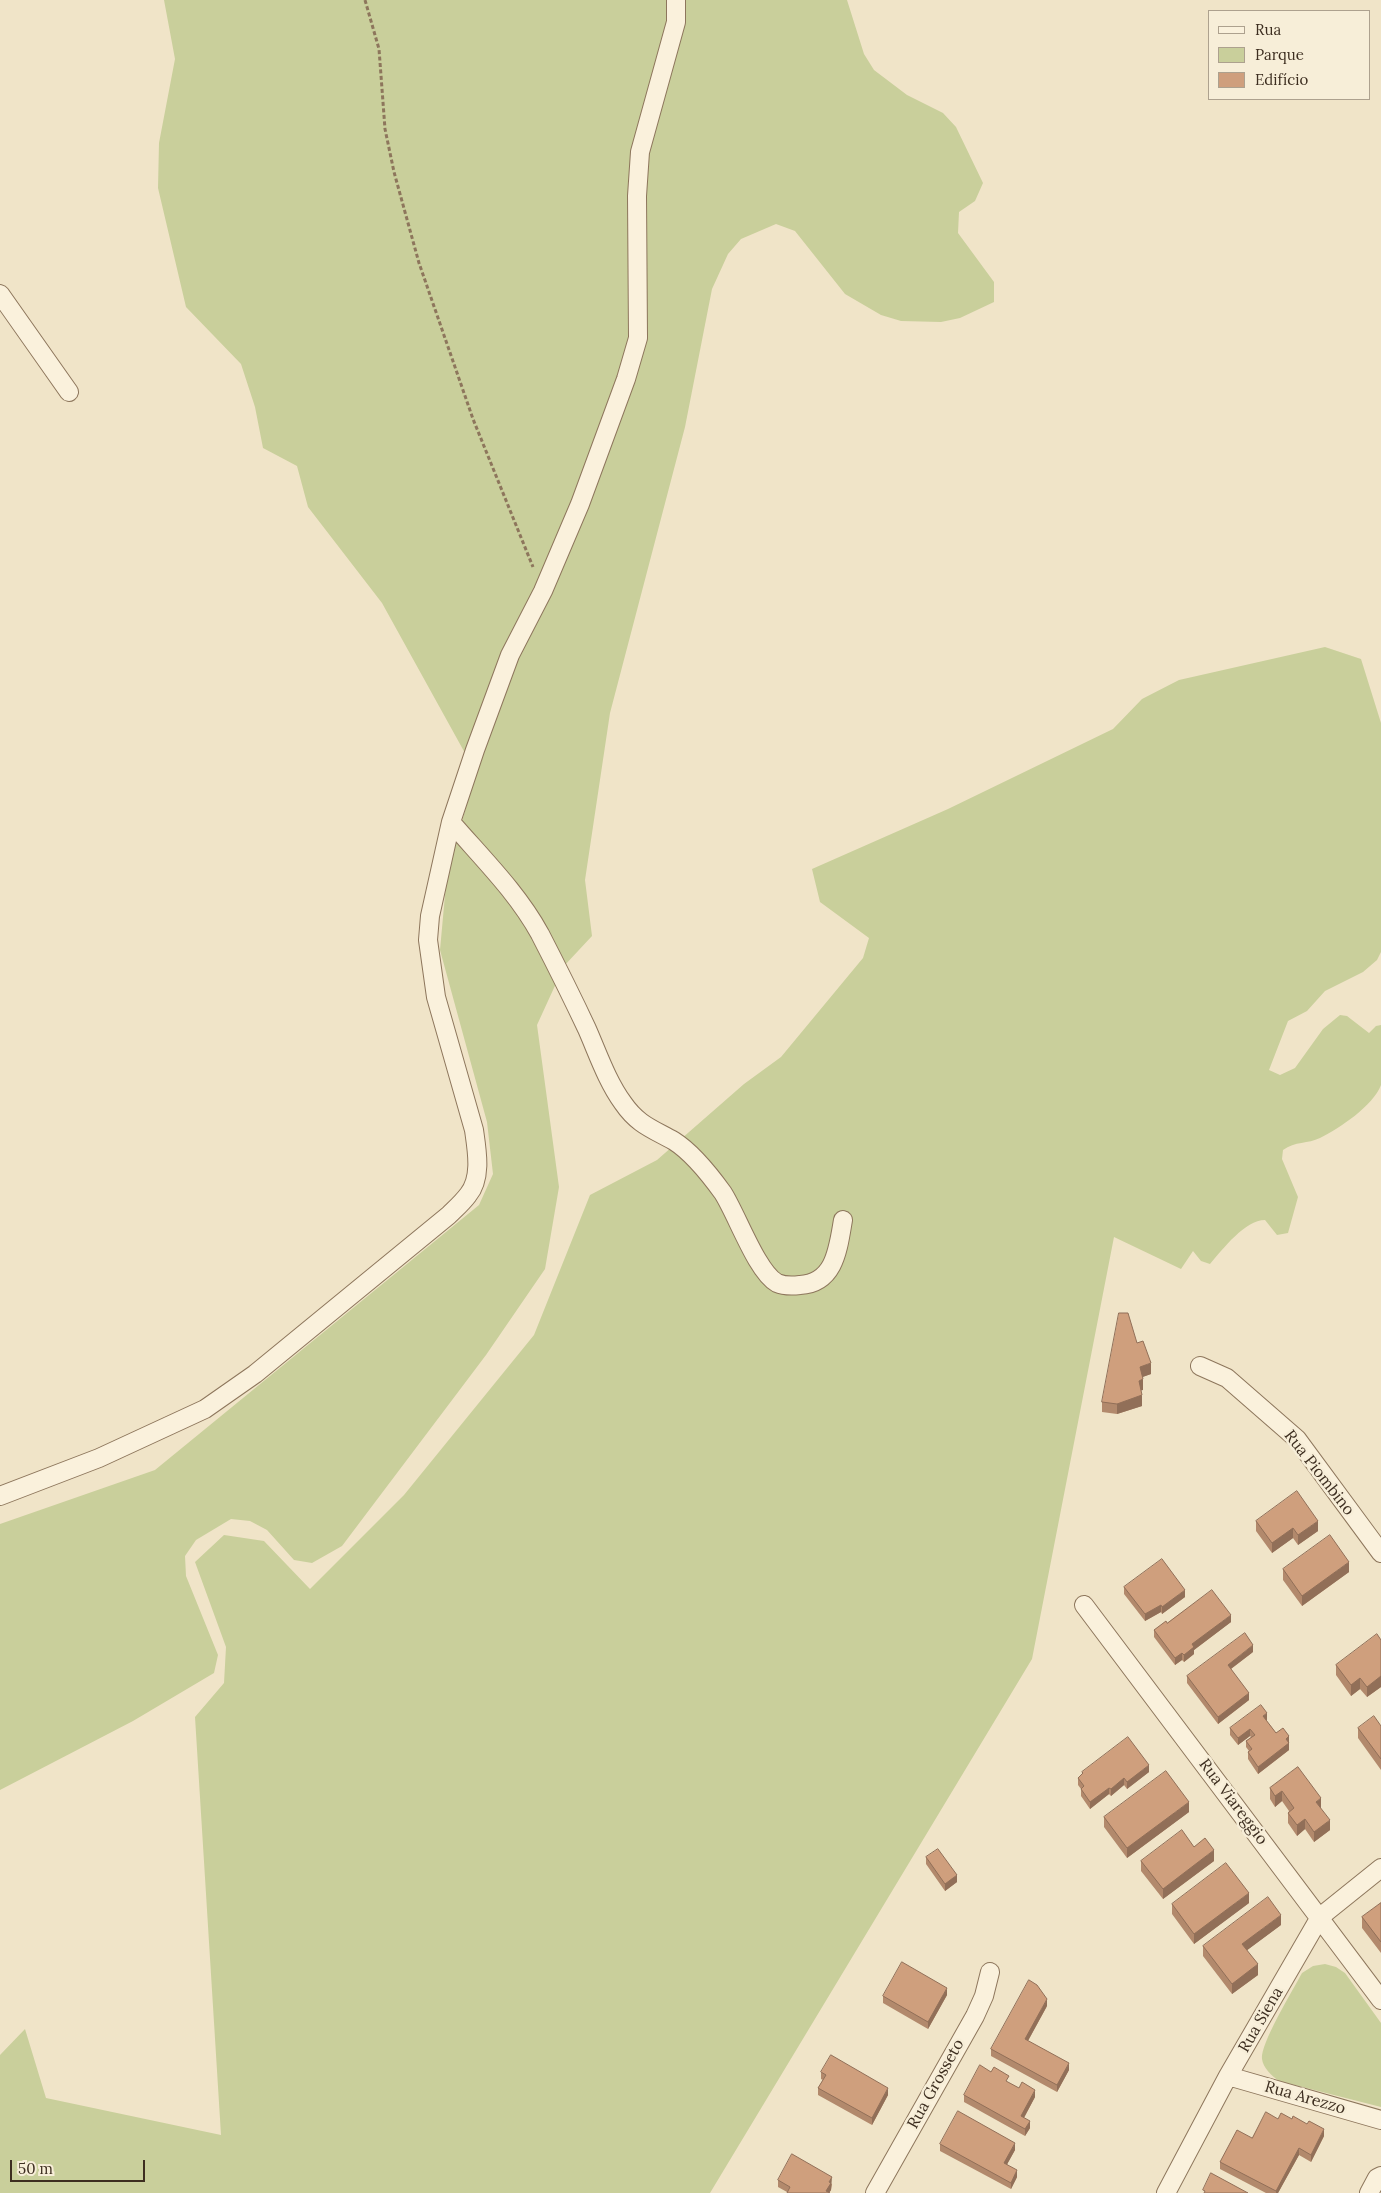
<!DOCTYPE html>
<meta charset="utf-8">
<style>
body{margin:0}
#map{position:relative;width:1381px;height:2193px;overflow:hidden;background:#f0e4c8;font-family:Lora,serif}
canvas{display:block}
.legend{position:absolute;left:1208px;top:10px;width:162px;height:90px;box-sizing:border-box;background:#f7eed8;border:1px solid #ada18e;margin:0;padding:6px 9px;list-style:none;font-size:15px;color:#3d2e20}
.legend li{display:flex;align-items:center;gap:10px;height:25px}
.legend b{width:25px;border:1px solid #ada18e}
.scale{position:absolute;left:10px;top:2160px;width:135px;height:22px;box-sizing:border-box;border:2px solid #3d2e20;border-top:0;padding-left:6px;font-size:15px;line-height:18px;white-space:nowrap;color:#3d2e20;-webkit-text-stroke:4px #f7eed8;paint-order:stroke}
</style>
<div id="map">
<canvas width="1381" height="2193"></canvas>
<ul class="legend">
<li><b style="height:6px;background:#faf1dc"></b>Rua</li>
<li><b style="height:14px;background:#c9cf9b"></b>Parque</li>
<li><b style="height:14px;background:#cf9f7d"></b>Edifício</li>
</ul>
<div class="scale">50 m</div>
</div>
<script>
const ctx = document.querySelector('canvas').getContext('2d');
ctx.lineJoin = 'round';
function fill(path, color) {
  ctx.fillStyle = color;
  ctx.fill(path, 'evenodd');
}
function trace(path, color, width, dash) {
  ctx.strokeStyle = color;
  ctx.lineWidth = width;
  ctx.lineCap = dash ? 'butt' : 'round';
  ctx.setLineDash(dash || []);
  ctx.stroke(path);
}
function drawText(font, color, halo, rows, align = 'center') {
  ctx.font = font + ' Lora,serif';
  ctx.lineWidth = 5;
  ctx.setLineDash([]);
  ctx.textBaseline = 'middle';
  ctx.strokeStyle = halo;
  ctx.fillStyle = color;
  for (const [text, x, y, turn = 0] of rows) {
    ctx.save();
    ctx.translate(x, y);
    ctx.rotate((+turn || 0) * Math.PI / 180);
    ctx.textAlign = isNaN(turn) ? turn : align;
    if (halo) ctx.strokeText(text, 0, 0);
    ctx.fillText(text, 0, 0);
    ctx.restore();
  }
}
const green = new Path2D(`
 M164 0H847L864 54 874 70 907 95 943 113 956 127 983 183 975 201 959 212 958 233 994 282V302L960 318 941 322 901 321 881 315 845 294 795 231 776 224 741 239 728 254 712 289 685 427 610 713 585 880 592 936 564 966 537 1025 559 1187 545 1269 486 1355 342 1546 312 1563 294 1560 267 1530 250 1521 231 1519 196 1540 185 1556 186 1576 218 1655 214 1673 133 1721 0 1790V1524L155 1470 479 1205 493 1174 487 1122 440 950 447 873 476 773 382 603 308 507 297 466 263 448 255 407 241 364 186 307 158 188 159 143 175 59Z
 M1325 647 1361 659 1381 723V952L1377 960 1363 972 1325 991 1307 1011 1288 1021 1269 1070 1280 1075 1295 1068 1323 1029 1340 1015 1347 1016 1369 1033 1376 1026 1381 1025V1085C1373 1106 1340 1128 1320 1138 1308 1144 1295 1141 1283 1150L1282 1159 1298 1197 1288 1233 1277 1235 1265 1220C1245 1220 1223 1249 1210 1264L1201 1261 1193 1251 1181 1269 1114 1237 1032 1659 710 2193H0V2055L25 2029 46 2098 221 2135 195 1717 224 1683 226 1647 195 1562 224 1535 264 1541 310 1589 404 1495 534 1335 590 1195 657 1160 744 1084 781 1057 863 958 869 938 820 902 812 869 948 809 1113 729 1142 699 1179 680Z
 M1325 1964 1336 1967 1345 1973 1381 2023V2107L1279 2081C1272 2076 1263 2068 1262 2059 1260 2044 1293 1990 1302 1973L1313 1966Z`);
const path = new Path2D(`
 M365 0 379 49 385 129 394 172 419 263 473 419 533 567`);
const street = new Path2D(`
 M0 294 69 392
 M451 822C482 858 517 892 540 934 556 965 572 997 587 1029 598 1054 607 1081 623 1103 638 1125 653 1129 674 1141 693 1153 710 1175 723 1193 737 1215 757 1272 777 1283 784 1286 792 1286 800 1285 835 1283 838 1249 843 1220
 M1200 1366 1227 1378 1297 1439 1381 1553
 M0 1496 99 1458 205 1409 255 1374 449 1215C455 1209 462 1203 468 1195 482 1178 477 1151 474 1130L436 997 428 940 430 916 451 822 475 750 510 655 543 591 580 504 626 379 638 338 637 196 640 152 676 22V0
 M1084 1605 1381 2000
 M1228 2076 1381 2120
 M875 2193 975 2016 984 1996 990 1972
 M1166 2193 1228 2076 1320 1917 1381 1868
 M1369 2193 1377 2178 1381 2176`);
const wall = new Path2D(`
 M1137 1343 1151 1374 1142 1377 1143 1390H1141L1142 1406 1117 1414 1102 1412V1402Z
 M1256 1521 1318 1531 1298 1545 1293 1538 1272 1553 1256 1531Z
 M1283 1569 1349 1572 1302 1606 1283 1580Z
 M1124 1587 1185 1597 1162 1614 1161 1612 1145 1621 1124 1594Z
 M1231 1622 1194 1650V1654L1184 1662 1182 1660 1175 1665 1154 1637V1630L1167 1623Z
 M1381 1640V1687L1367 1697 1360 1689 1351 1696 1336 1675V1665Z
 M1253 1652 1231 1669 1249 1700 1218 1724 1187 1683V1676Z
 M1266 1720 1276 1733 1289 1736V1750L1258 1774 1248 1759V1752L1249 1751 1246 1747V1741L1251 1737 1250 1736 1238 1745 1230 1735V1728Z
 M1381 1726V1770L1358 1738V1728Z
 M1298 1767 1321 1809 1330 1830 1314 1842 1305 1829 1297 1836 1288 1823V1813L1289 1811 1282 1801 1275 1807 1270 1799V1788Z
 M1082 1772H1149L1127 1789 1124 1785 1111 1796 1109 1794 1090 1809 1081 1796V1789L1078 1785V1778L1082 1774Z
 M1189 1812 1127 1858 1104 1827V1817Z
 M1194 1847 1214 1861 1163 1899 1141 1871V1861Z
 M926 1857 957 1882 945 1891 926 1864Z
 M1249 1903 1194 1944 1172 1914V1904Z
 M1381 1903V1953L1362 1928V1917Z
 M1281 1925 1247 1950 1258 1975 1232 1994 1203 1956V1946Z
 M947 1995 928 2029 883 2003V1996Z
 M1047 2006 1028 2041 1069 2070 1057 2092 991 2056V2049Z
 M821 2072 888 2095 872 2125 818 2095V2088L823 2080 821 2079Z
 M1009 2083 1035 2097 1024 2118 1030 2128 1025 2136 964 2102V2095Z
 M1278 2119 1324 2136 1311 2162 1299 2155 1278 2193H1266L1220 2169V2162Z
 M940 2144 1015 2150 1007 2164 1017 2177 1011 2189 940 2151Z
 M778 2180 832 2184 831 2190 829 2193 787 2192 778 2187Z`);
const shadedWall = new Path2D(`
 M1151 1363V1374L1140 1378V1367Z
 M1143 1379V1390L1139 1391V1381Z
 M1142 1395V1406L1117 1414V1404Z
 M1318 1521V1531L1298 1545V1535Z
 M1293 1528V1538L1272 1553V1543Z
 M1349 1562V1572L1302 1606V1596Z
 M1185 1590V1597L1162 1614V1607Z
 M1161 1605V1612L1145 1621V1614Z
 M1231 1615V1622L1194 1650V1654L1184 1662V1655L1192 1644Z
 M1253 1645V1652L1228 1671V1665Z
 M1182 1653V1660L1175 1665V1658Z
 M1381 1676V1687L1367 1697V1687Z
 M1360 1678V1689L1351 1696V1685Z
 M1249 1693V1700L1218 1724V1717Z
 M1267 1713V1720L1263 1723V1716Z
 M1250 1729V1736L1238 1745V1738Z
 M1289 1736V1743L1286 1739Z
 M1289 1743V1750L1258 1774V1767Z
 M1149 1765V1772L1127 1789V1782Z
 M1124 1778V1785L1111 1796V1789Z
 M1109 1788V1794L1090 1809V1802Z
 M1282 1791V1801L1275 1807V1796Z
 M1321 1798V1809L1316 1802Z
 M1189 1802V1812L1127 1858V1848Z
 M1305 1819V1829L1297 1836V1825Z
 M1330 1820V1830L1314 1842V1832Z
 M1214 1850V1861L1163 1899V1889Z
 M957 1875V1882L945 1891V1884Z
 M1249 1893V1903L1194 1944V1934Z
 M1281 1915V1925L1242 1954V1944Z
 M1258 1964V1975L1232 1994V1984Z
 M947 1988V1995L928 2029V2022Z
 M1047 1999V2006L1025 2046V2039Z
 M1069 2063V2070L1057 2092V2085Z
 M888 2088V2095L872 2125V2118Z
 M1035 2090V2097L1021 2123V2116Z
 M1030 2121V2128L1025 2136V2129Z
 M1324 2129V2136L1311 2162V2155Z
 M1015 2143V2150L1004 2170V2163Z
 M1299 2148V2155L1278 2193H1276V2191Z
 M1017 2170V2177L1011 2189V2183Z
 M832 2177 831 2190 829 2193H826L829 2182Z`);
const building = new Path2D(`
 M1119 1313H1128L1137 1343 1143 1341 1151 1363 1140 1367 1143 1379 1139 1381 1142 1395 1117 1404 1102 1402Z
 M1297 1491 1318 1521 1298 1535 1293 1528 1272 1543 1256 1521Z
 M1330 1535 1349 1562 1302 1596 1283 1569Z
 M1162 1559 1185 1590 1162 1607 1161 1605 1145 1614 1124 1587Z
 M1212 1590 1231 1615 1192 1644 1194 1647 1184 1655 1182 1653 1175 1658 1154 1630 1166 1621 1167 1623Z
 M1245 1633 1253 1645 1228 1665 1249 1693 1218 1717 1187 1676Z
 M1377 1634 1381 1640V1676L1367 1687 1360 1678 1351 1685 1336 1665Z
 M1261 1705 1267 1713 1263 1716 1276 1733 1283 1728 1289 1736 1286 1739 1289 1743 1258 1767 1248 1752 1252 1749 1246 1741 1255 1735 1250 1729 1238 1738 1230 1728Z
 M1374 1716 1381 1726V1759L1358 1728Z
 M1128 1737 1149 1765 1127 1782 1124 1778 1111 1789 1109 1788 1090 1802 1081 1789 1084 1786 1078 1778 1083 1773 1082 1772Z
 M1298 1767 1321 1798 1316 1802 1330 1820 1314 1832 1305 1819 1297 1825 1288 1813 1294 1808 1282 1791 1275 1796 1270 1788Z
 M1166 1771 1189 1802 1127 1848 1104 1817Z
 M1182 1830 1194 1847 1205 1838 1214 1850 1163 1889 1141 1861Z
 M938 1849 957 1875 945 1884 926 1857Z
 M1226 1863 1249 1893 1194 1934 1172 1904Z
 M1268 1897 1281 1915 1242 1944 1258 1964 1232 1984 1203 1946Z
 M1381 1903V1942L1362 1917Z
 M902 1962 947 1988 928 2022 883 1996Z
 M1029 1980 1037 1985 1047 1999 1025 2039 1069 2063 1057 2085 991 2049Z
 M831 2055 888 2088 872 2118 818 2088 826 2075 821 2072Z
 M980 2065 991 2072 994 2067 1009 2076 1006 2081 1019 2088 1022 2082 1035 2090 1021 2116 1030 2121 1025 2129 964 2095Z
 M958 2111 1015 2143 1004 2163 1017 2170 1011 2183 940 2144Z
 M1266 2112 1278 2119 1281 2113 1292 2119 1293 2116 1307 2124 1309 2121 1324 2129 1311 2155 1299 2148 1276 2191 1220 2162 1237 2130 1252 2138Z
 M792 2154 832 2177 829 2182 831 2183 826 2191 830 2193H787L790 2187 778 2180Z
 M1211 2173 1248 2193H1204L1205 2191 1203 2190Z`);
const streetNames = [
 ["Rua Piombino",1319,1473,52],
 ["Rua Viareggio",1233,1802,53],
 ["Rua Siena",1261,2020,-60],
 ["Rua Grosseto",936,2084,-61],
 ["Rua Arezzo",1305,2098,16]
];
fill(green, '#c9cf9b');
trace(street, '#8d765c', 20);
trace(path, '#8d765c', 3, [4, 2.5]);
trace(street, '#faf1dc', 18);
fill(wall, '#b2896c');
fill(shadedWall, '#916f58');
fill(building, '#cf9f7d');
trace(building, '#916f58', 1);
drawText('16px', '#3d2e20', '#f7eed8', streetNames);
</script>
